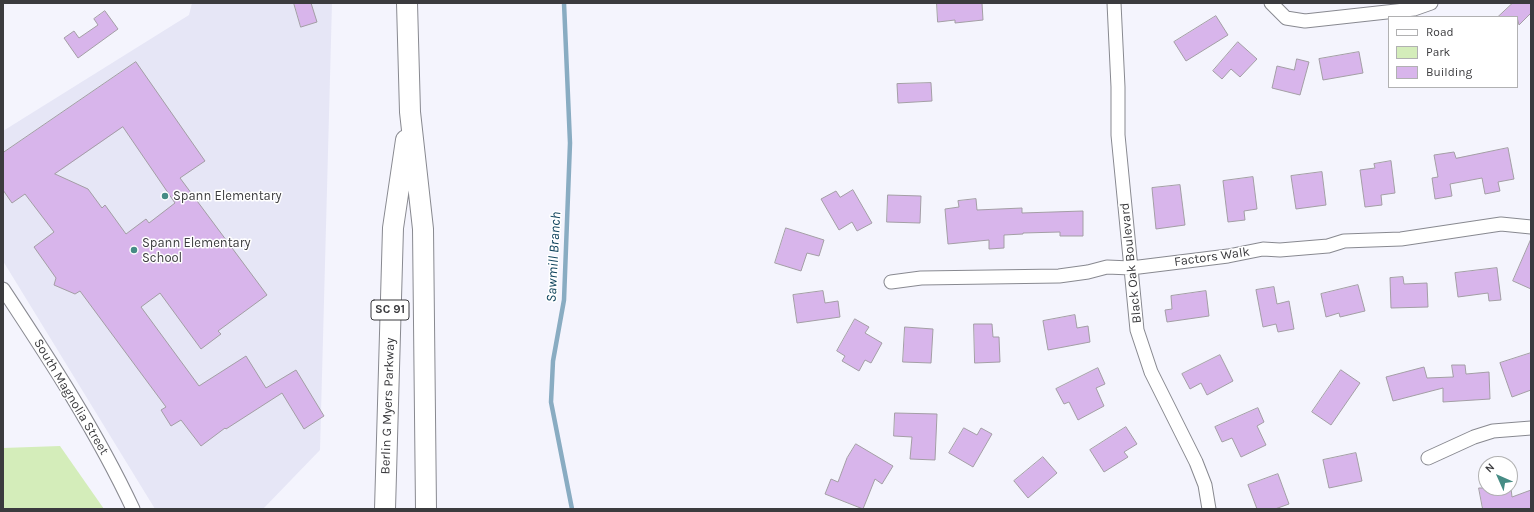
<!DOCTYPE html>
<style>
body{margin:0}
#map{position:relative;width:1534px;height:512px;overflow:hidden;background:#f4f4fd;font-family:Karla,sans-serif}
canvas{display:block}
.frame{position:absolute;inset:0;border:4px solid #3b3b3e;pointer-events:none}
.legend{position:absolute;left:1388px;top:16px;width:130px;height:72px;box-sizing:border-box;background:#fff;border:1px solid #b1b1b2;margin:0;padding:5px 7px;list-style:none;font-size:12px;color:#3b3b3e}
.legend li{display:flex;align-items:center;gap:8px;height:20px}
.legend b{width:20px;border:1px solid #b1b1b2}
.north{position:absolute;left:1478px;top:456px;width:40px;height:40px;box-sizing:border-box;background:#fff;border:1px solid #b1b1b2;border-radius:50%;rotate:315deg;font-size:11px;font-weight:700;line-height:16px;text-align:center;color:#3b3b3e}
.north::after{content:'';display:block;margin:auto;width:14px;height:18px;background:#468c85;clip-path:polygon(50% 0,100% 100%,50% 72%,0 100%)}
</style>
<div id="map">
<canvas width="1534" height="512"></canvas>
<div class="frame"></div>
<ul class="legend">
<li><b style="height:5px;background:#fff"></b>Road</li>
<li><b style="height:11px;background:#d4edba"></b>Park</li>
<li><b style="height:11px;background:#d8b5eb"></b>Building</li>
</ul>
<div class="north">N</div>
</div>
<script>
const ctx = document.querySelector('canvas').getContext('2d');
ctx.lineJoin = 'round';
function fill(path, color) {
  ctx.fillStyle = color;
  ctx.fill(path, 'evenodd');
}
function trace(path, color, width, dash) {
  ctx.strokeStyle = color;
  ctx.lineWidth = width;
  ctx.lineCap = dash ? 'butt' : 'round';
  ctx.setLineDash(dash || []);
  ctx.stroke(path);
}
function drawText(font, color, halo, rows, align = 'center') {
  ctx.font = font + ' Karla,sans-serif';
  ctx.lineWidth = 3;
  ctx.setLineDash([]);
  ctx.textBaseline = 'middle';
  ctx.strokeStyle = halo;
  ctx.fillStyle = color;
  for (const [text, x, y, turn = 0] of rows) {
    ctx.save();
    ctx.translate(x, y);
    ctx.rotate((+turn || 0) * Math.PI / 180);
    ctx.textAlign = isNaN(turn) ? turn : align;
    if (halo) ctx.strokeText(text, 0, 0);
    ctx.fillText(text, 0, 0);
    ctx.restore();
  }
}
const built = new Path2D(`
 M192 3H332L320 450 263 509H155L3 261V131L189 15Z`);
const green = new Path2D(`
 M60 446 104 509H3V448Z`);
const stream = new Path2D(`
 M564 3 570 143 564 300 553 361 551 402 572 509`);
const building = new Path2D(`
 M294 3H311L317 22 301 27Z
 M937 3H982L983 20 955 23V20L938 22Z
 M1513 3H1531V13L1519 25 1517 17H1498Z
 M105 11 118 29 78 58 64 38 74 31 79 38 98 25 94 19Z
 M1216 16 1228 35 1186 61 1174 42Z
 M1238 42 1257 59 1240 77 1231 69 1222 79 1213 71Z
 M1359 52 1363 73 1323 80 1319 59Z
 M1297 59 1309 62 1300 95 1272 88 1277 66 1294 70Z
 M136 62 205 161 180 178 267 295 218 331 221 334 201 349 160 293 141 307 199 386 246 356 266 388 296 370 324 416 304 429 282 393 226 429 225 428 201 446 181 420 171 426 161 410 166 407 80 291 75 294 54 285 56 278 34 247 54 232 25 194 12 203 3 190V153ZM123 127 175 203 149 223 146 219 126 234 105 205 102 208 88 189 55 174Z
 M931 83 932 101 898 103 897 84Z
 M1508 148 1514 179 1498 182 1500 191 1485 194 1482 178 1450 184 1452 196 1435 199 1432 178 1438 177 1434 155 1454 152 1456 158Z
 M1391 161 1395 193 1381 195 1382 205 1365 207 1360 170 1375 168 1374 164Z
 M1322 172 1326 205 1296 209 1291 176Z
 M1253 177 1257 209 1244 211 1245 220 1228 222 1223 181Z
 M1180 185 1185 225 1156 229 1152 188Z
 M853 190 872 223 857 231 852 222 839 230 821 199 836 191 840 197Z
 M888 195 921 196 920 223 887 222Z
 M976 199 977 210 1022 208V213L1083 211V236H1060V232L1023 233V234L1004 235V248L989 249V240L948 244 945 209 959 207 958 201Z
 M786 228 824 240 819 256 807 253 801 271 775 263Z
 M1531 239V289L1513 281Z
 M1497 268 1501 300 1489 301 1488 293 1458 297 1455 273Z
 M1403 277 1404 284 1427 283 1428 307 1391 308 1390 278Z
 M1358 285 1365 311 1340 317 1339 313 1326 317 1321 294Z
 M1274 287 1277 304 1289 301 1294 329 1278 332 1276 324 1263 327 1256 290Z
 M823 291 825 303 838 301 840 317 797 323 793 295Z
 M1206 291 1209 316 1167 322 1165 310 1172 309 1171 296Z
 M1075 315 1077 328 1088 326 1090 342 1048 350 1043 321Z
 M855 319 869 327 865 333 882 343 871 363 865 360 859 371 842 361 845 356 837 351Z
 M974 324H992L993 337H999L1000 362 975 363Z
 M905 327 933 329 931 363 903 362Z
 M1531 353V390L1512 397 1500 363Z
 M1220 355 1233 381 1207 395 1201 383 1190 389 1182 374Z
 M1452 365H1465L1466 374 1489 372 1490 399 1443 402V388L1393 401 1386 377 1424 367 1427 378 1453 377Z
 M1098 368 1105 384 1096 388 1104 406 1078 420 1069 402 1064 404 1056 389Z
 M1341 370 1360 383 1331 425 1312 412Z
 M1258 408 1264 422 1257 426 1266 445 1241 457 1232 438 1222 442 1215 427Z
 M895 413 937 414 935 460 910 459 912 437 894 436Z
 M1126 427 1137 444 1124 452 1128 457 1104 472 1090 450Z
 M964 428 977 435 981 428 992 434 973 467 949 453Z
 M856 444 893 466 882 484 875 479 863 509 825 494 831 479 838 482 847 458Z
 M1356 453 1362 481 1329 488 1323 460Z
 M1043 457 1057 473 1028 498 1014 481Z
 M1278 474 1289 504 1275 509H1257L1248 485Z
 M1479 488H1511L1512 497 1531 490V509H1483Z`);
const street = new Path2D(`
 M1114 3 1118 87V135L1137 330 1151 372 1196 462 1205 485 1209 509
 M1271 3 1286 18 1305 21 1414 9 1431 3
 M891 282 921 278 1059 276 1088 272 1107 267 1131 268 1228 256 1263 249 1280 250 1328 246 1344 241 1401 239 1501 224 1531 227
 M3 289C50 360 97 432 133 509
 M1428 458 1474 437 1493 431 1531 428`);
const primary = new Path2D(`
 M407 3 410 112 423 229 426 509
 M385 509 393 228 406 140`);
const markers = [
 [165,196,4,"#468c85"],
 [134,250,4,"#468c85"]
];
const shields = [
 [390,310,38]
];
const shieldNames = [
 ["SC 91",390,310]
];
const poiNames = [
 ["Spann Elementary",173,196],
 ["Spann Elementary",142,243],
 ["School",142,258]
];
const streetNames = [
 ["Factors Walk",1212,257,-8],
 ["Black Oak Boulevard",1131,263,-96],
 ["South Magnolia Street",71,397,59],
 ["Berlin G Myers Parkway",388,406,-88]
];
const waterNames = [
 ["Sawmill Branch",554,257,-87]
];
fill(built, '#e6e6f6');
fill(green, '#d4edba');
trace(stream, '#89acc2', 4.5);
fill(building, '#d8b5eb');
trace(building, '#a39ea5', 1);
trace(street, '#888990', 15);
trace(primary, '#888990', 22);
trace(street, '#fff', 13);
trace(primary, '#fff', 20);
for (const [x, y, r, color] of markers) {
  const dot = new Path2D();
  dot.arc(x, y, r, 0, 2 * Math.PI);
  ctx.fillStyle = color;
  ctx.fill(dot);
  trace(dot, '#fff', 1.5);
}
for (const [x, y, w] of shields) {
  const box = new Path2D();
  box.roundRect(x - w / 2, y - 10, w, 20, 3);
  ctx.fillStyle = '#fff';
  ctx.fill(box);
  trace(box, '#3b3b3e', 1);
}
drawText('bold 12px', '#3b3b3e', null, shieldNames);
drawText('13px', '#3b3b3e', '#fff', poiNames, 'left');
drawText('13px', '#3b3b3e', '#fff', streetNames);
drawText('italic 14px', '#0a3f59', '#fff', waterNames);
</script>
